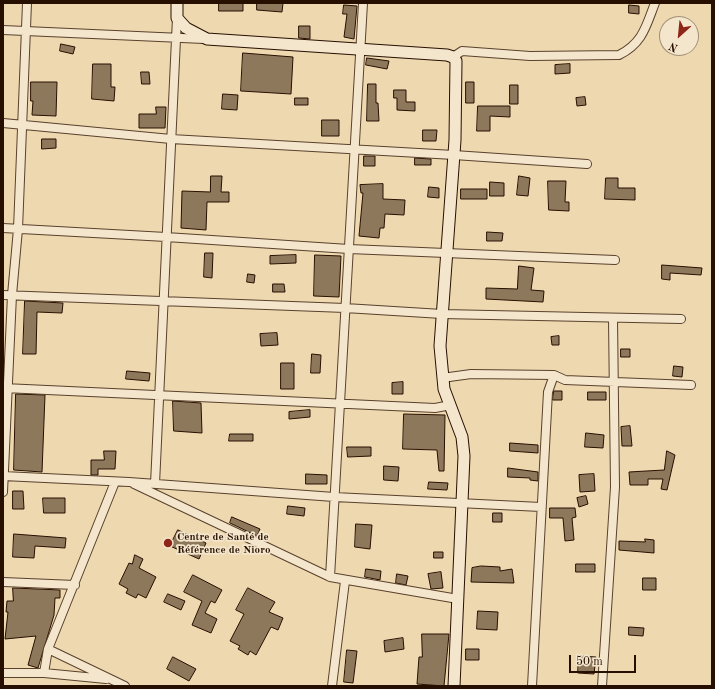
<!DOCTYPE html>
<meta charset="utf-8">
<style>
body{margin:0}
#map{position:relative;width:715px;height:689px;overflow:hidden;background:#eed8b0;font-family:"Old Standard TT",serif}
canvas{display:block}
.frame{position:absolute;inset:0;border:4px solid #270f00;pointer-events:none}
.north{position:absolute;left:659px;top:16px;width:40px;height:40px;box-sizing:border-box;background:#f4e6cc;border:1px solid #a2907a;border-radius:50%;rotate:207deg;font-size:11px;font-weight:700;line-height:16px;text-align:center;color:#270f00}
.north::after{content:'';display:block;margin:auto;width:14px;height:18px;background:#8f2418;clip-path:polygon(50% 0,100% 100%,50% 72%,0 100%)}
.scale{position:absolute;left:569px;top:655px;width:67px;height:18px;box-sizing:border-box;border:2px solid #270f00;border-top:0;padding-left:5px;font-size:12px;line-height:14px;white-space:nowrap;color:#270f00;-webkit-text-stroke:3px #f4e6cc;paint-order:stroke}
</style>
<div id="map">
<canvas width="715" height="689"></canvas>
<div class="frame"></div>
<div class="north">N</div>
<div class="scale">50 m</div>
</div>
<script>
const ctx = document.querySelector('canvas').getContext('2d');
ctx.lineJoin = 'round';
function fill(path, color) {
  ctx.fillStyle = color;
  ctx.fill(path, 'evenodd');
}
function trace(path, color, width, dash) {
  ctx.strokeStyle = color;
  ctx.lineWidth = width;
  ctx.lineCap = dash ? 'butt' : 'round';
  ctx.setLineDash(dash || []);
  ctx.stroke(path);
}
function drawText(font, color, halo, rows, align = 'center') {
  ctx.font = font + ' "Old Standard TT",serif';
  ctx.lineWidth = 3.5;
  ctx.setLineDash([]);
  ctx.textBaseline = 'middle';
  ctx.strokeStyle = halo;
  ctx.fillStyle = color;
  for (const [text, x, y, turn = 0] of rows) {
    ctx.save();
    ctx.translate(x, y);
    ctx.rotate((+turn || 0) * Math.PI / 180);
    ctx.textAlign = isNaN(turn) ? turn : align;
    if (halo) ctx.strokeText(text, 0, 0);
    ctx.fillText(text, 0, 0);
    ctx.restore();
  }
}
const building = new Path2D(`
 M219 3H243V11H219Z
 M257 3H283L282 12 257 10Z
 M344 5 357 6 354 39 344 37 347 14H343Z
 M629 5 639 6V14L629 13Z
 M299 26H310V39L299 38Z
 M61 44 75 47 73 54 60 51Z
 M243 53 293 57 291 94 241 91Z
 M367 58 389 61 387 69 366 65Z
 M93 64H111V87H115L114 101 92 99Z
 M570 64V73L555 74V65Z
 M141 72H149L150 84H142Z
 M31 82H57L56 116 32 115 33 101H31Z
 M466 82H474V103H466Z
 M368 84H376V103H378L379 121H367Z
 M510 85H518V104H510Z
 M394 90H406V102H415V111L397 110V98H394Z
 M223 94 238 95 237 110 222 109Z
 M585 97 586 105 577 106 576 98Z
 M295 98H308V105H295Z
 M478 106H510V117L490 116V131H477Z
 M156 107H166L165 128H139V114H156Z
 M322 120H339V136H322Z
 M423 130H437L436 141H423Z
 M42 139H56V148L42 149Z
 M364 156H375V166H364Z
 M415 158 431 159V165H415Z
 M211 176H222L221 192H229V202H207L206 230 181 228 182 191 210 192Z
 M519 176 530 178 528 196 517 195Z
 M606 178H618V188H635V200L605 199Z
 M548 181H566L565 202H569V211L549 210Z
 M490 182 504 183V196H490Z
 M383 184V199L405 200 404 215 385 214 384 228H380L379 238 359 236 363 193H361L360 185Z
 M429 187 439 188V198L428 197Z
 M461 189H487V199H461Z
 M487 232 503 233 502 241H487Z
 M205 253H213L212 278 204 277Z
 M296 255V263L270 264V256Z
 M315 255 341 256 339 297 314 296Z
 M662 265 702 268 701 275 670 273V280L662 279Z
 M519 266 534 268 531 290 544 291 543 302 486 299V288L517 289Z
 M248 274 255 275 254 283 247 282Z
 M273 284H284L285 292H273Z
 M25 301 63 303 62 313 37 312 36 354H23Z
 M277 333 278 345 261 346 260 334Z
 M559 336V345H552L551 337Z
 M621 349H630V357H621Z
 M312 354 321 355 320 373H311Z
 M281 363H294V389H281Z
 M674 366 683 367 682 377 673 376Z
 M127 371 150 373 149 381 126 379Z
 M403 382V394H392V383Z
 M554 391H562V400H553Z
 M588 392H606V400H588Z
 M16 394 45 395 42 472 14 470Z
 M173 401 201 403 202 433 174 431Z
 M310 410V417L289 419V412Z
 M404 414 445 415 444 471H439L437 450 403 449Z
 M630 426 632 446H622L621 427Z
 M586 433 604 435 603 448 585 447Z
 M230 434H253V441H229Z
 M510 443 538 445V453L510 451Z
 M347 447H371V456L348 457Z
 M104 451H116L115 469H98V475H91V460H104Z
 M667 451 675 455 667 490 661 489 663 479H648V485H630L629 472 664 470Z
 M384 466 399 467 398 481 384 480Z
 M508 468 538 472V481L530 480V478L508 477Z
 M306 474 327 475V484H306Z
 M594 474 595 491 580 492 579 475Z
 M429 482 448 483 447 490 428 489Z
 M13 491H23L24 509H13Z
 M586 496 588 504 579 507 577 498Z
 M43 498H65V513H44Z
 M288 506 305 508 304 516 287 514Z
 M550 508H575L576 517 572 518 574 540 565 541 563 518H550Z
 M493 513H502V522H493Z
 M232 517 260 529 257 536 230 523Z
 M356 524 372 525 370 549 355 547Z
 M178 530 206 543 199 559 170 546Z
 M14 534 66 538 65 548 35 546 34 558 13 557Z
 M645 539 654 540V553L619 550V541L645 542Z
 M434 552H443V558H434Z
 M135 555 143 559 139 568 156 577 146 598 138 594 136 598 126 593 128 589 119 584 129 563 132 564Z
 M576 564H595V572H576Z
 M481 566 500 567V571L512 569 514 583 471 582 472 568Z
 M366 569 381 571 380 580 365 577Z
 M441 572 443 588 431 589 428 574Z
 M397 574 408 576 406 585 396 583Z
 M193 575 222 590 215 603 211 601 205 613 217 619 211 633 192 625 202 601 184 592Z
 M643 578H656V590H643Z
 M13 588 60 590V598H55L54 615 38 668 28 665 36 636 5 639 8 612H6L7 601H13Z
 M248 588 275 602 269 612 283 618 278 630 271 627 256 655 250 651 248 655 238 649 240 646 230 641 244 614 236 610Z
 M168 594 185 601 181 610 164 602Z
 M478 611 498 612 497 630 477 629Z
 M629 627 644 628 643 636 629 635Z
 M422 634H449L444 686 417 684 419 657H422Z
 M403 638 404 649 385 652 384 641Z
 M466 649H479V660H466Z
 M347 650 357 651 353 683 344 682Z
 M579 656 596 657 594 674 578 673Z
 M173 657 196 669 189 681 167 669Z`);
const street = new Path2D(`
 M3 30 204 39
 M453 57 462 51 530 56 619 55C643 43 646 26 655 3
 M3 123 171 139 454 155 587 164
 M3 228 166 237 349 249 615 260
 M3 295 345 308 442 314 681 319
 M442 378 471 374 554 375 565 380 691 385
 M4 388 435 408 451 405
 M3 476 129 482 334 497 541 507
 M115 482 48 649 125 686
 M134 484 330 577 458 599
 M155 484 177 18
 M3 492 12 295 18 229 27 3
 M330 577 363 3
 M3 582 75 585
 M3 673H44L106 679
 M44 673 48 649
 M332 686 345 581
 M532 686 548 392 554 375
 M602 686 615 487 613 318`);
const secondary = new Path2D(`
 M177 3V18L186 28 207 39 447 55 453 57 456 61 455 140 440 346 444 389 462 437 464 456 454 686`);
const markers = [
 [168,543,5,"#8f2418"]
];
const poiNames = [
 ["Centre de Santé de",177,537],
 ["Référence de Nioro",177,550]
];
fill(building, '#8e785c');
trace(building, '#270f00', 1);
trace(street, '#59412c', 10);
trace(secondary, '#270f00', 13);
trace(street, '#f4e6cc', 8);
trace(secondary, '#f4e6cc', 11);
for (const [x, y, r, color] of markers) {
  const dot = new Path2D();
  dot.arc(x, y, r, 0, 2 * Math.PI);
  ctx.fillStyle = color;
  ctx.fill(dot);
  trace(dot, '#f4e6cc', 1.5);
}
drawText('bold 11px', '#270f00', '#f4e6cc', poiNames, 'left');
</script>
